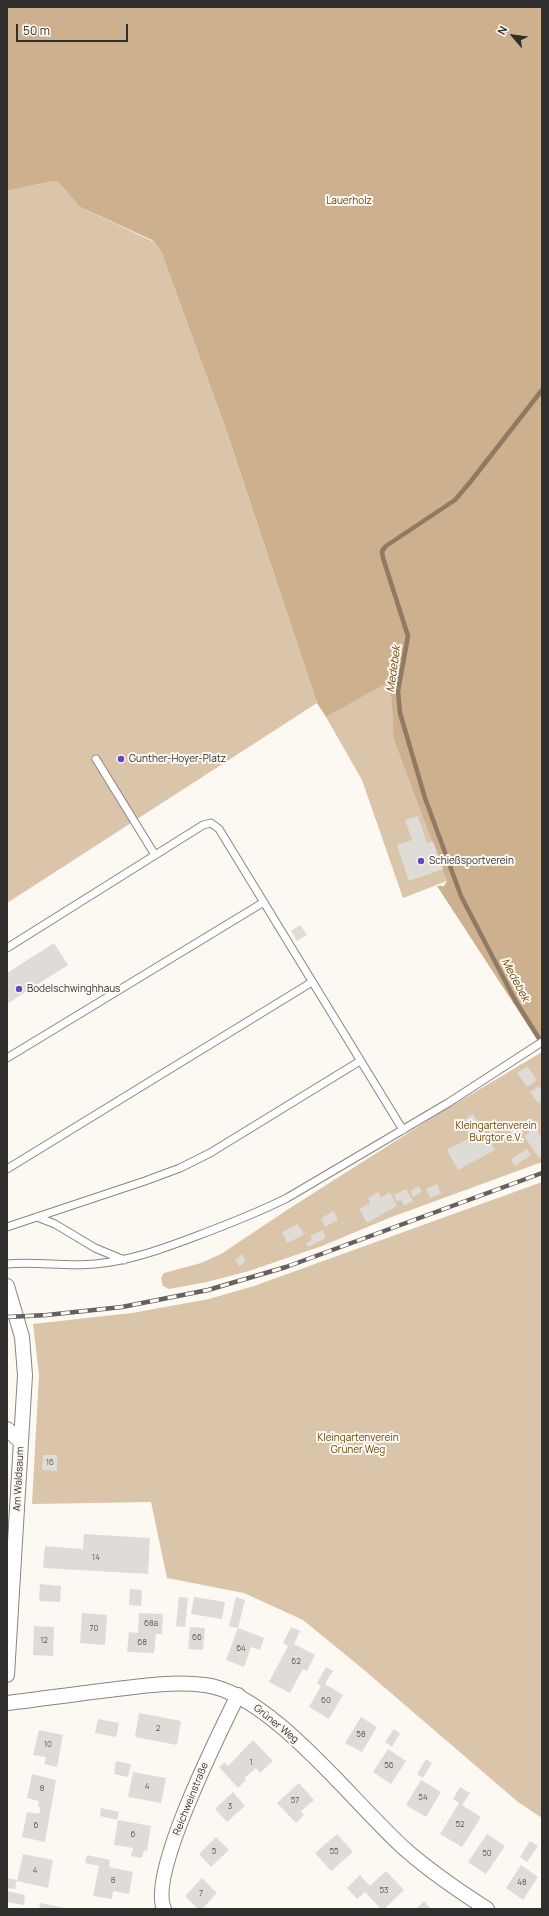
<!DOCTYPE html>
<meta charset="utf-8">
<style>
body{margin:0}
#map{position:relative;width:549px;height:1916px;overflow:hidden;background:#fcf8f2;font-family:Manrope,sans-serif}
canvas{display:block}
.frame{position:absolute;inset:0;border:8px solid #312f2d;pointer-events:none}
.north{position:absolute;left:493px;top:16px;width:40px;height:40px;-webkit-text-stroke:3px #fcf8f2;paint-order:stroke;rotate:298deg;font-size:11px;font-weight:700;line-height:16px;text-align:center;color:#312f2d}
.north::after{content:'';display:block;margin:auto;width:14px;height:18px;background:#312f2d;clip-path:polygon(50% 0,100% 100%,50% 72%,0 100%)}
.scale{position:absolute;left:16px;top:24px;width:112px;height:18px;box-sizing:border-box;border:2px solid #312f2d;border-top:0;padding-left:5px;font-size:12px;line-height:14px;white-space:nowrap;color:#312f2d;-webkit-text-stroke:3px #fcf8f2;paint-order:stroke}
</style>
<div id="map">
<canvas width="549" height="1916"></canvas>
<div class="frame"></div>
<div class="north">N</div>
<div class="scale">50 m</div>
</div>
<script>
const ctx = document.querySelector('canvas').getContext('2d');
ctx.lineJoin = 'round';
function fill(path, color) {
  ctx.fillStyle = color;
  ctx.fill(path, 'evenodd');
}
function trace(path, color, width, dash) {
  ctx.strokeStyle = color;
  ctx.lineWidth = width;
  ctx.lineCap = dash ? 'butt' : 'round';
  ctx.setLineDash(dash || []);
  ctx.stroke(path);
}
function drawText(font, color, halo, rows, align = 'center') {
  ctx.font = font + ' Manrope,sans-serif';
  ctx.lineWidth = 4;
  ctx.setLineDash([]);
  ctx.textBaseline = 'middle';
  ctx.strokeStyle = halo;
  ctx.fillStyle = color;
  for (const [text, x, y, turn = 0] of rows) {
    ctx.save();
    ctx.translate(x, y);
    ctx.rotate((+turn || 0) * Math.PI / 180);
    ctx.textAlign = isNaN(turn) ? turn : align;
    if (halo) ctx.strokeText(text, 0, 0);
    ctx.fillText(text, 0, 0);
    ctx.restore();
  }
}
const green = new Path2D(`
 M53 181 58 182 80 207 152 241 161 251 228 435 317 703 7 903V191Z
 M390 680 393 723 447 881 403 898 362 780 326 717Z
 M542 1052V1162L389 1218 322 1246 249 1271 207 1282 169 1289 163 1286 161 1278 164 1273 201 1263 221 1254 290 1208 438 1114Z
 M542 1182V1818L518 1802 363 1669 303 1620 244 1593 167 1578 151 1502 32 1504 39 1375 33 1324 132 1313 209 1299 254 1286Z`);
const forest = new Path2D(`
 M7 7H542V1047L437 886H444L447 881 394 739 390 681 326 717 317 703 228 435 161 251 152 240 80 207 58 182 53 181 7 191Z`);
const stream = new Path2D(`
 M540 1040 515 1000 461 896 425 798 400 713 398 691 408 636 383 558 382 551 386 546 455 500 471 481 542 390`);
const building = new Path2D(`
 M418 816 427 843 433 841 443 869 409 881 397 845 412 840 405 820Z
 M300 925 307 935 297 941 291 931Z
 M54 943 68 965 7 1004V973Z
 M527 1066 537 1080 527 1087 517 1073Z
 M539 1086 542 1091V1101L538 1103 530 1092Z
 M473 1114 495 1150 458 1170 447 1150 471 1137 469 1134 471 1127 465 1119Z
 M515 1127 521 1135 515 1139 510 1131Z
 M535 1128 542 1139V1156L539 1158 524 1136Z
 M527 1149 531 1155 515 1166 511 1159Z
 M437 1184 441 1194 430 1198 426 1189Z
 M419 1186 422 1192 413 1197 410 1191Z
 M406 1189 413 1201 404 1206 401 1200 397 1202 394 1195Z
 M378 1192 381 1197 390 1192 397 1206 367 1223 359 1209 370 1203 368 1198Z
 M334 1211 338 1220 325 1227 321 1218Z
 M298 1224 304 1235 287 1243 282 1232Z
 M322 1230 326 1238 308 1247 306 1243 312 1240 310 1236Z
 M242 1254 246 1261 239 1266 235 1260Z
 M43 1455H57V1471L42 1470Z
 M84 1534 150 1538 148 1574 43 1568 45 1546 83 1549Z
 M40 1584 61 1586 60 1602 39 1601Z
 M130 1589 142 1590 141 1606 129 1605Z
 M179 1597 188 1598 185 1627 176 1626Z
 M194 1597 225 1602 222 1619 191 1614Z
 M236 1597 245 1600 238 1628 229 1626Z
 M82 1613 107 1615 105 1645 80 1643Z
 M139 1613 163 1614 162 1634H156L154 1653 127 1652 129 1632 138 1633Z
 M34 1626 54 1627 53 1656 33 1655Z
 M190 1627 205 1628 203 1650 188 1649Z
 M291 1627 300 1631 294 1644 315 1655 307 1671 303 1669 290 1693 269 1682 288 1646 283 1643Z
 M238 1628 264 1638 260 1650 251 1647 244 1667 226 1660Z
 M326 1667 333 1671 325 1684 343 1695 329 1719 309 1707 321 1686 317 1683Z
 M139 1713 181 1721 177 1745 135 1737Z
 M361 1717 377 1727 362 1752 345 1743Z
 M98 1719 119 1723 116 1737 95 1733Z
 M394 1729 400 1734 392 1747 385 1742Z
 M39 1730 63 1735 57 1767 44 1764 46 1757 33 1755Z
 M253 1740 273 1761 260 1773 256 1768 244 1778 246 1780 238 1788 219 1767 225 1762 228 1766Z
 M388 1749 406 1761 391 1784 373 1772Z
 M426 1759 432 1763 423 1778 417 1774Z
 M116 1761 131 1764 128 1777 114 1774Z
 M133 1772 166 1778 161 1803 128 1797Z
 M32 1774 56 1780 45 1842 22 1837 27 1812 39 1814 41 1807H38L39 1801 27 1798Z
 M421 1780 441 1792 426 1817 406 1805Z
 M299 1783 314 1800 301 1811 304 1815 296 1823 277 1803Z
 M460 1787 470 1793 462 1805 481 1817 462 1847 440 1834 459 1803 453 1799Z
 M233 1792 245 1806 227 1822 215 1809Z
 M101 1808 119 1812 117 1820 100 1816Z
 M118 1820 151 1826 147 1851 144 1850 142 1858 131 1856 133 1848 114 1845Z
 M337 1834 353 1852 331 1871 315 1853Z
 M487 1834 505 1846 486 1874 468 1862Z
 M216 1837 229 1850 211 1867 199 1854Z
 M530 1841 538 1846 527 1862 520 1857Z
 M23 1854 53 1860 48 1888 17 1881Z
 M87 1855 110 1860 109 1867 133 1872 129 1894 113 1891 112 1899 93 1896 99 1866 85 1863Z
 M521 1865 538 1877 523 1900 506 1888Z
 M386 1871 404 1890 384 1909H381L365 1892 357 1899 347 1888 360 1875 370 1886Z
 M7 1878 17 1880 15 1889 7 1888Z
 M202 1878 217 1893 202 1909H198L185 1896Z
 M7 1891 25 1895 24 1905 7 1902Z
 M424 1901 431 1909H416Z
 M40 1903 65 1908V1909H39Z`);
const lane = new Path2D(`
 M96 759 155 855
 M7 948 203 825 211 823 219 829 403 1130
 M7 1058 264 902
 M7 1169 312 982
 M37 1217 55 1224 95 1248 124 1260
 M7 1227 145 1181 180 1168 210 1153 360 1061
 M7 1264C36 1261 66 1267 95 1264 129 1261 162 1249 194 1237 226 1225 257 1213 287 1198L448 1103 542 1042`);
const street = new Path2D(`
 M7 1286 22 1337 25 1375 7 1675
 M7 1429 21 1442
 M7 1703C41 1699 75 1694 109 1690 141 1686 173 1681 205 1685 271 1693 356 1806 406 1850 431 1872 459 1891 487 1909
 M164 1909C148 1874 220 1732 238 1695`);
const rail = new Path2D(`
 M7 1317 47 1315 122 1307 208 1290 286 1267 542 1173`);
const markers = [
 [121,759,4,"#6149c1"],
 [421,861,4,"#6149c1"],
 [19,989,4,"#6149c1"]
];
const numberNames = [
 ["16",50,1463],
 ["14",96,1558],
 ["68a",151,1624],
 ["70",94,1629],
 ["66",197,1638],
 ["12",44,1641],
 ["68",142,1643],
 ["64",241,1649],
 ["62",296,1662],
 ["60",326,1701],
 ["2",158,1729],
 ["58",361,1735],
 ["10",48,1745],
 ["1",251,1763],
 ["56",389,1766],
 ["4",147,1787],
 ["8",42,1789],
 ["54",423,1798],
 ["57",295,1801],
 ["3",230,1807],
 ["52",460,1825],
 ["6",36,1826],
 ["6",133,1835],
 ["5",214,1852],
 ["55",334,1852],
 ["50",487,1854],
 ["4",35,1871],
 ["8",113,1881],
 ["48",522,1883],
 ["53",384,1891],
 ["7",201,1894]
];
const parkNames = [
 ["Lauerholz",349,201],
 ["Kleingartenverein",496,1126],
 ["Burgtor e.V.",496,1138],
 ["Kleingartenverein",358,1438],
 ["Grüner Weg",358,1450]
];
const poiNames = [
 ["Gunther-Hoyer-Platz",129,759],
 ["Schießsportverein",429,861],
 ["Bodelschwinghhaus",27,989]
];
const streetNames = [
 ["Am Waldsaum",19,1479,-87],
 ["Grüner Weg",276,1724,39],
 ["Reichweinstraße",191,1799,-68]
];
const waterNames = [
 ["Medebek",394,669,-82],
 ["Medebek",515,980,62]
];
fill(green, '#dac4aa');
fill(forest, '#cdb08d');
trace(stream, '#907b62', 4.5);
fill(building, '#dfdbd6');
trace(lane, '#898580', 9);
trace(street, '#898580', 16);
trace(lane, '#fff', 7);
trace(street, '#fff', 14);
trace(rail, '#64615e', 4.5);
trace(rail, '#fcf8f2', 3, [9]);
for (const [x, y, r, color] of markers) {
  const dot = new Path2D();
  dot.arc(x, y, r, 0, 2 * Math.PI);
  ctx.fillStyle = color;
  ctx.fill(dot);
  trace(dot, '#fcf8f2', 1.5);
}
drawText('8px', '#5c5a57', null, numberNames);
drawText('10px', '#6d4507', '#fcf8f2', parkNames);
drawText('10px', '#312f2d', '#fcf8f2', poiNames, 'left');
drawText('10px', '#312f2d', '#fcf8f2', streetNames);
drawText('italic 11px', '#70490c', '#fcf8f2', waterNames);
</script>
